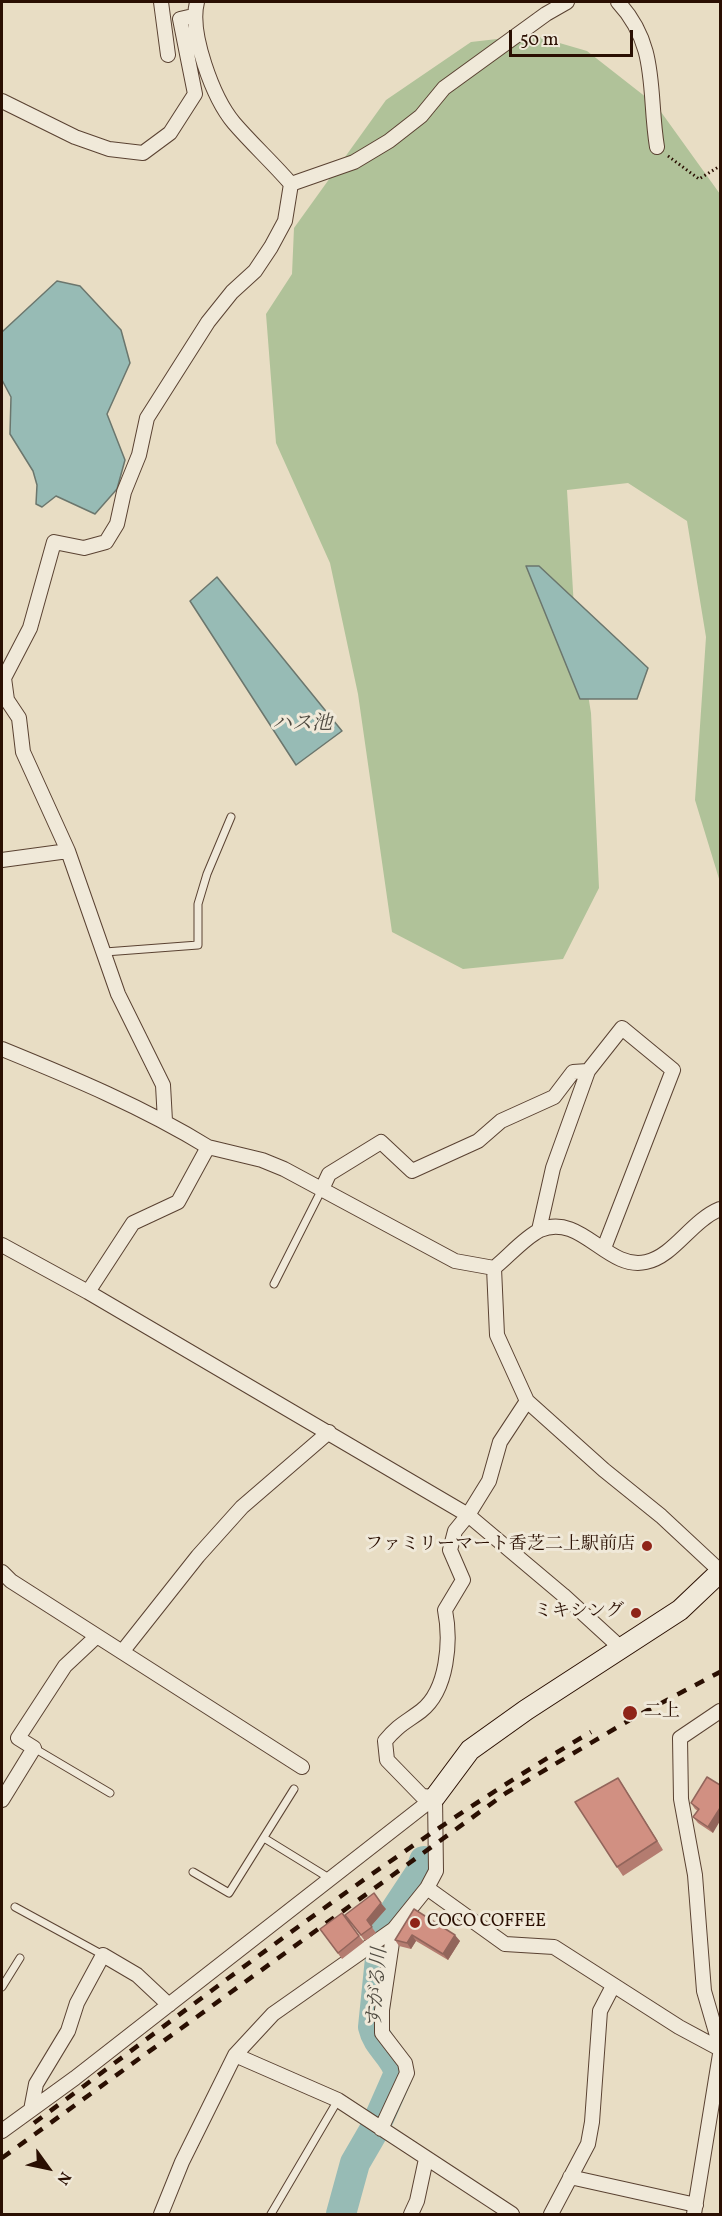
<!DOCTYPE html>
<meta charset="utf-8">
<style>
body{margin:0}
#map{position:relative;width:722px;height:2216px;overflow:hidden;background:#e8ddc4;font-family:Vollkorn,serif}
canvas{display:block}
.frame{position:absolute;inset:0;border:3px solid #2a0f02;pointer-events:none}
.north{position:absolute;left:18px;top:2138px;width:60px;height:60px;-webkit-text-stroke:4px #f0e9d9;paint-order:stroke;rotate:123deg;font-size:16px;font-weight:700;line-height:24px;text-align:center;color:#2a0f02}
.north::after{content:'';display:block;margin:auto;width:21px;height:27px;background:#2a0f02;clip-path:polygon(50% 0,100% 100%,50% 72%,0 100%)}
.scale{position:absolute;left:509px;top:30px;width:124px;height:27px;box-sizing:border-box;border:3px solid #2a0f02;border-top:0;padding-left:8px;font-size:18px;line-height:21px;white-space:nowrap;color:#2a0f02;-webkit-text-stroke:4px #f0e9d9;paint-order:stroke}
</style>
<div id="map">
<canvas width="722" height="2216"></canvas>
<div class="frame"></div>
<div class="north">N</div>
<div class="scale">50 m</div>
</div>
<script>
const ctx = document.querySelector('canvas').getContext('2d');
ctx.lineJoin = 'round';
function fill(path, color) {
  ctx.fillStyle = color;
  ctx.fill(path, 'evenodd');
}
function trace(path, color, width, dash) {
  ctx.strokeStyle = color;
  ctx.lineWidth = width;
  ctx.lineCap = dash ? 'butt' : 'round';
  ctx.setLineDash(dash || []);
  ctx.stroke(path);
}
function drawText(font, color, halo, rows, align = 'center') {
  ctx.font = font + ' Vollkorn,"Noto Serif JP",serif';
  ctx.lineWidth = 6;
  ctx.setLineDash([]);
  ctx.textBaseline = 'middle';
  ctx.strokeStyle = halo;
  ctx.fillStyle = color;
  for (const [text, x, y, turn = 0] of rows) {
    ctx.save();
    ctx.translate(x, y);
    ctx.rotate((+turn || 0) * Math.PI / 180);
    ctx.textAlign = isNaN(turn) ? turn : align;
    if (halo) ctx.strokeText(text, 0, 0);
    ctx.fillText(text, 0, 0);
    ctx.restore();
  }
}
const green = new Path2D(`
 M532 35 587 51 656 105 720 194V882L695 800 706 637 687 521 628 483 567 490 574 608 591 713 599 888 563 959 463 969 392 932 358 694 330 563 276 443 266 314 292 274 294 228 386 100 471 42Z`);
const water = new Path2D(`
 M57 281 80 286 121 330 130 363 107 414 125 460 117 489 95 514 56 496 42 507 36 504 37 485 33 471 10 434 11 397 2 380V332Z
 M526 566H539L648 668 637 699H580Z
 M217 577 342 731 296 765 190 601Z`);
const river = new Path2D(`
 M341 2214 355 2163 373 2132 399 2073C395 2055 377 2046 373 2027L383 1929 420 1873 424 1861`);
const path = new Path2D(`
 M668 156 699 179 720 166`);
const lane = new Path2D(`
 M105 952 198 945V904L207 874 231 817
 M274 1284 322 1189
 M34 1748 110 1793
 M264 1838 329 1878
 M193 1872 229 1893 294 1789
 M15 1907 103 1955
 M2 1987 20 1958
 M271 2214 338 2100`);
const street = new Path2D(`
 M161 2 168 55
 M618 2C659 46 648 92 657 147
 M2 101 75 137 109 149 143 153 170 133 195 94 180 19 193 16
 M291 184 354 162 389 141 421 116 444 88 546 14 567 2
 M68 851 23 752 19 718 7 700 4 678 30 628 54 542 84 548 106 542 117 524 124 492 139 455 147 418 208 322 232 292 255 271 271 247 285 221 291 184C273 163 252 144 234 123 213 98 189 33 197 2
 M2 860 68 851 118 994 163 1085 165 1121
 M2 1049C73 1078 143 1107 208 1147
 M322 1189 329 1174 381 1142 412 1171 478 1141 501 1121 554 1097 573 1072 588 1071
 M720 1209C691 1221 674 1256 646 1262 607 1271 581 1212 540 1230 524 1238 508 1257 494 1268L497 1335 527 1401 604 1470 661 1516 720 1571
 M539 1230 553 1168 588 1071 622 1028 673 1070 604 1248
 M2 1245 88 1292 468 1515 563 1595 622 1649
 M88 1292 133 1223 178 1202 208 1147 262 1160 284 1169 455 1261 494 1268
 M2 1572 11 1581 302 1767
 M122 1652 198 1556 242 1507 329 1432
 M720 1711 680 1738 681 1799 695 1875 704 1991 720 2046
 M435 1797 422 1796 387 1760 385 1741C398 1725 405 1723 421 1711 448 1690 451 1640 445 1610L463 1580 450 1550 455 1531 468 1515 489 1481 500 1442 527 1401
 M2 1800 34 1748 18 1738 65 1666 97 1636
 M427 1888 505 1944 554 1947 679 2027 720 2049
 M235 2055 338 2100 512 2214
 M31 2110 36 2084 68 2031 77 2003 103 1955 137 1975 169 2005
 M381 2129 407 2073 405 2063 382 2033V2010L394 1929
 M2 2131 75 2078 435 1797
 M570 2177 696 2205
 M161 2214 182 2162 235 2055 273 2014 394 1929 427 1888 436 1871 435 1797
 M411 2214 417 2201 426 2159
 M551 2214 588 2144 592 2122 600 2011 613 1986
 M694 2214 720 2054`);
const secondary = new Path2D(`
 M435 1797 470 1750 526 1710 680 1610 720 1572`);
const rail = new Path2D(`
 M34 2123C217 1988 395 1847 591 1732
 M2 2158 506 1793 633 1718 720 1672`);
const wall = new Path2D(`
 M618 1778 663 1850 623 1876 617 1867Z
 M720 1785 713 1833 698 1823 693 1817 698 1811 695 1809 691 1803Z
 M386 1909 371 1926 376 1933 365 1941 345 1915Z
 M414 1909 460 1941 448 1960 416 1941 411 1949 399 1946 395 1940Z
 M342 1913 364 1942 342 1959 320 1929Z`);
const shadedWall = new Path2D(`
 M618 1778 624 1787 663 1850 657 1841Z
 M720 1808V1821L713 1833 708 1827Z
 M381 1903 386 1909 371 1926 367 1920Z
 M412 1935 416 1941 411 1949 407 1943Z
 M455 1935 460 1941 448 1960 443 1954Z`);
const building = new Path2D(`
 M707 1777 720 1785V1808L708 1827 693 1817 699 1809 691 1803Z
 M618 1778 657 1841 617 1867 575 1802Z
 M374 1893 381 1903 367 1920 372 1927 361 1935 345 1915Z
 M414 1909 455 1935 443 1954 412 1935 407 1943 395 1940Z
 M342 1913 359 1936 338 1953 320 1929Z`);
const markers = [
 [647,1546,6,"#8f2418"],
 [636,1613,6,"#8f2418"],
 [630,1713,8,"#8f2418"],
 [415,1923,6,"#8f2418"]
];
const poiNames = [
 ["ファミリーマート香芝二上駅前店",635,1546],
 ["ミキシング",624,1613],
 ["二上",644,1713,"left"],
 ["COCO COFFEE",427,1923,"left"]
];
const waterNames = [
 ["ハス池",302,725],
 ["すがる川",379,1988,-86]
];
fill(green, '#b0c299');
fill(water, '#97bbb5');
trace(water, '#6b766d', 1.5);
trace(river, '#97bbb5', 30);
trace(lane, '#5a4232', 9);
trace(street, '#5a4232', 16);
trace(secondary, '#2a0f02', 22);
trace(path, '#2a0f02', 3, [1.5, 3]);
trace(lane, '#f0e9d9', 7);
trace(street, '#f0e9d9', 14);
trace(secondary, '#f0e9d9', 20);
trace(rail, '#2a0f02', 4.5, [10, 10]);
fill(wall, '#b47c70');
fill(shadedWall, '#92655b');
fill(building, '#d19082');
trace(building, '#92655b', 1.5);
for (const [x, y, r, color] of markers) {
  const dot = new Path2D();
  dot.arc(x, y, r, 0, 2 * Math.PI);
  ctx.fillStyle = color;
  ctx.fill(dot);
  trace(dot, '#f0e9d9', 2);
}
drawText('18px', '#2a0f02', '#f0e9d9', poiNames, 'right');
drawText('italic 20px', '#504b41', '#f0e9d9', waterNames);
</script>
